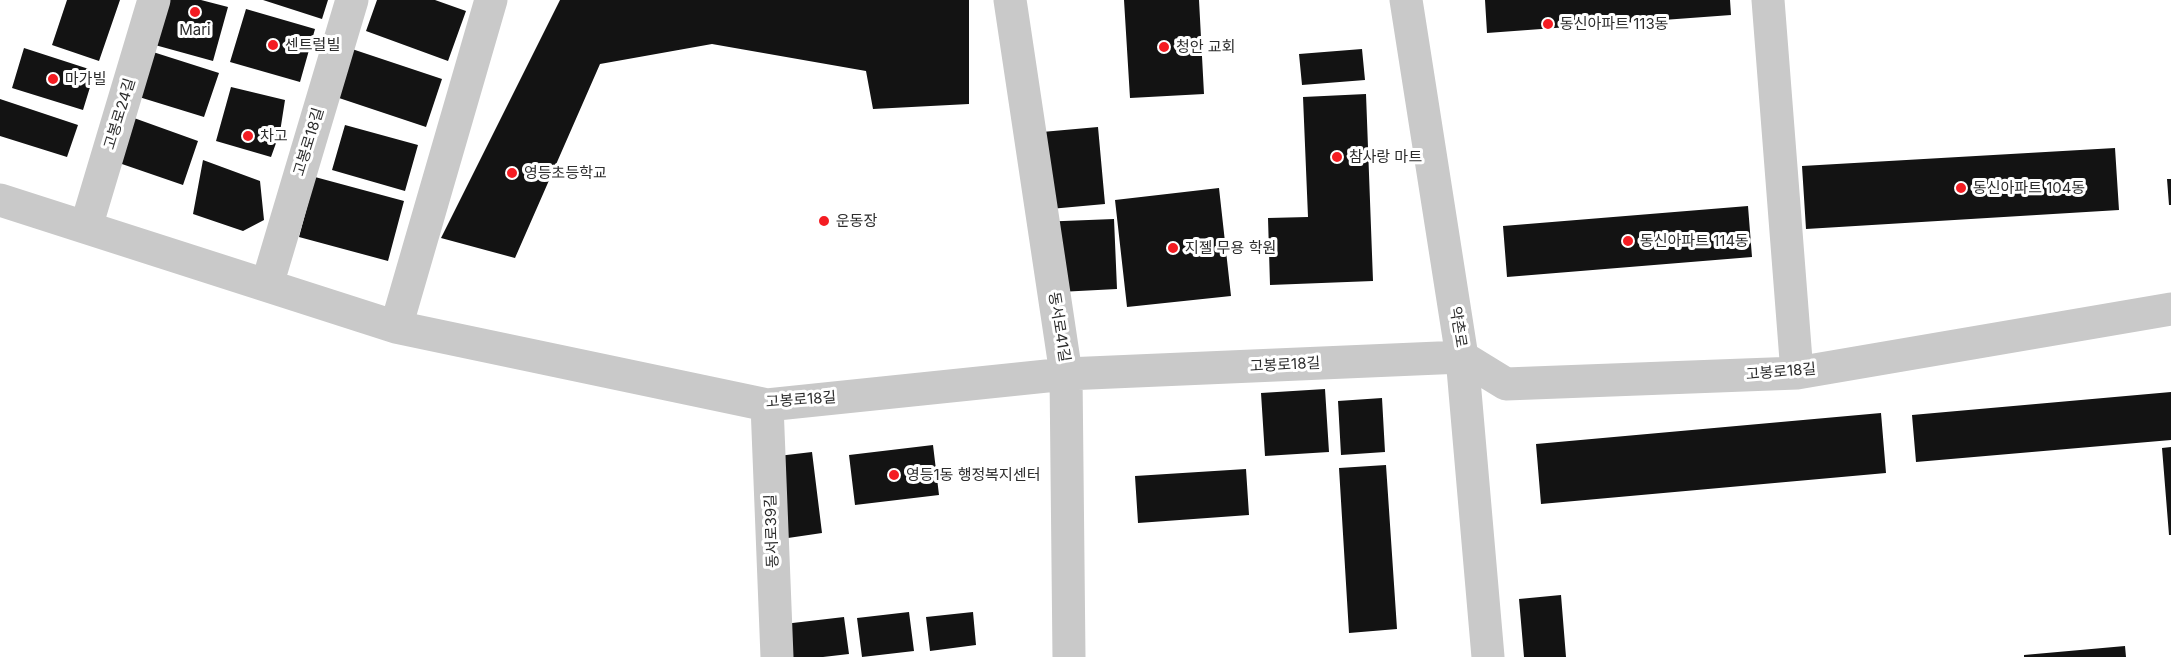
<!DOCTYPE html>
<meta charset="utf-8">
<style>
body{margin:0}
canvas{display:block;background:#fff}
</style>
<canvas width="2171" height="657"></canvas>
<script>
const ctx = document.querySelector('canvas').getContext('2d');
ctx.lineJoin = 'round';
function fill(path, color) {
  ctx.fillStyle = color;
  ctx.fill(path, 'evenodd');
}
function trace(path, color, width, dash) {
  ctx.strokeStyle = color;
  ctx.lineWidth = width;
  ctx.lineCap = dash ? 'butt' : 'round';
  ctx.setLineDash(dash || []);
  ctx.stroke(path);
}
function drawText(font, color, halo, rows, align = 'center') {
  ctx.font = font + ' Inter,"Noto Sans KR",sans-serif';
  ctx.lineWidth = 6;
  ctx.setLineDash([]);
  ctx.textBaseline = 'middle';
  ctx.strokeStyle = halo;
  ctx.fillStyle = color;
  for (const [text, x, y, turn = 0] of rows) {
    ctx.save();
    ctx.translate(x, y);
    ctx.rotate((+turn || 0) * Math.PI / 180);
    ctx.textAlign = isNaN(turn) ? turn : align;
    if (halo) ctx.strokeText(text, 0, 0);
    ctx.fillText(text, 0, 0);
    ctx.restore();
  }
}
const building = new Path2D(`
 M67 0H120L99 61 52 45Z
 M168 0H201L228 7 213 61 155 45Z
 M263 0H328L322 19Z
 M377 0H435L466 11 448 61 366 31Z
 M560 0H969V104L873 109 866 71 712 44 600 64 515 258 441 238Z
 M1124 0H1199L1204 94 1130 98Z
 M1485 0H1730L1731 15 1487 33Z
 M246 9 315 29 300 82 230 62Z
 M24 48 95 71 83 110 12 88Z
 M352 49 442 79 426 127 336 97Z
 M1362 49 1365 80 1302 85 1299 54Z
 M153 52 219 73 204 117 139 97Z
 M231 87 285 100 280 132 271 157 216 141Z
 M1366 94 1373 281 1270 285 1268 218 1308 217 1303 97Z
 M0 99 78 125 67 157 0 136Z
 M134 118 198 141 183 185 119 163Z
 M345 125 418 145 405 191 332 170Z
 M1098 127 1105 204 1050 209 1042 132Z
 M2115 148 2119 210 1806 229 1802 166Z
 M203 160 260 181 264 220 243 231 193 214Z
 M315 177 404 201 388 261 299 237Z
 M2167 179H2171V205H2169Z
 M1219 188 1231 296 1127 307 1115 200Z
 M1748 206 1752 257 1507 277 1503 226Z
 M1114 219 1117 289 1040 293 1038 222Z
 M1325 389 1329 452 1265 456 1261 393Z
 M2171 392V440L1916 462 1912 415Z
 M1382 398 1385 452 1341 455 1338 401Z
 M1881 413 1886 473 1541 504 1536 444Z
 M933 445 939 495 855 505 849 455Z
 M2171 447V535H2169L2162 448Z
 M812 452 822 533 788 538 778 456Z
 M1386 465 1397 629 1349 633 1339 468Z
 M1246 469 1249 515 1138 523 1135 476Z
 M1561 595 1566 657H1524L1519 599Z
 M909 612 914 651 862 657 857 618Z
 M973 612 976 645 930 651 926 617Z
 M844 617 849 654 823 657H788L784 624Z
 M2125 646 2126 657H2024V655Z`);
const minor = new Path2D(`
 M1010 0 1066 374 1069 657
 M1406 0 1462 357 1488 657
 M1768 0 1797 373
 M0 200 396 327 767 405 1066 374 1462 357 1506 384 1797 373 2171 309
 M86 227 154 0
 M267 285 352 0
 M396 327 491 0
 M767 405 777 657`);
const markers = [
 [195,12,6,"#f41c22"],
 [1548,24,6,"#f41c22"],
 [273,45,6,"#f41c22"],
 [1164,47,6,"#f41c22"],
 [53,79,6,"#f41c22"],
 [248,136,6,"#f41c22"],
 [1337,157,6,"#f41c22"],
 [512,173,6,"#f41c22"],
 [1961,188,6,"#f41c22"],
 [824,221,6,"#f41c22"],
 [1628,241,6,"#f41c22"],
 [1173,248,6,"#f41c22"],
 [894,475,6,"#f41c22"]
];
const poiNames = [
 ["동신아파트 113동",1560,24],
 ["Mari",195,30,"center"],
 ["센트럴빌",285,45],
 ["청안 교회",1176,47],
 ["마가빌",65,79],
 ["차고",260,136],
 ["참사랑 마트",1349,157],
 ["영등초등학교",524,173],
 ["동신아파트 104동",1973,188],
 ["운동장",836,221],
 ["동신아파트 114동",1640,241],
 ["지젤 무용 학원",1185,248],
 ["영등1동 행정복지센터",906,475]
];
const streetNames = [
 ["고봉로24길",120,114,-73],
 ["고봉로18길",309,142,-73],
 ["동서로41길",1059,327,81],
 ["약촌로",1458,327,81],
 ["고봉로18길",1285,365,-3],
 ["고봉로18길",1781,372,-5],
 ["고봉로18길",801,400,-4],
 ["동서로39길",772,531,-92]
];
fill(building, '#131313');
trace(minor, '#c9c9c9', 33);
for (const [x, y, r, color] of markers) {
  const dot = new Path2D();
  dot.arc(x, y, r, 0, 2 * Math.PI);
  ctx.fillStyle = color;
  ctx.fill(dot);
  trace(dot, '#fff', 2);
}
drawText('15px', '#2c2c2c', '#fff', poiNames, 'left');
drawText('15px', '#2c2c2c', '#fff', streetNames);
</script>
